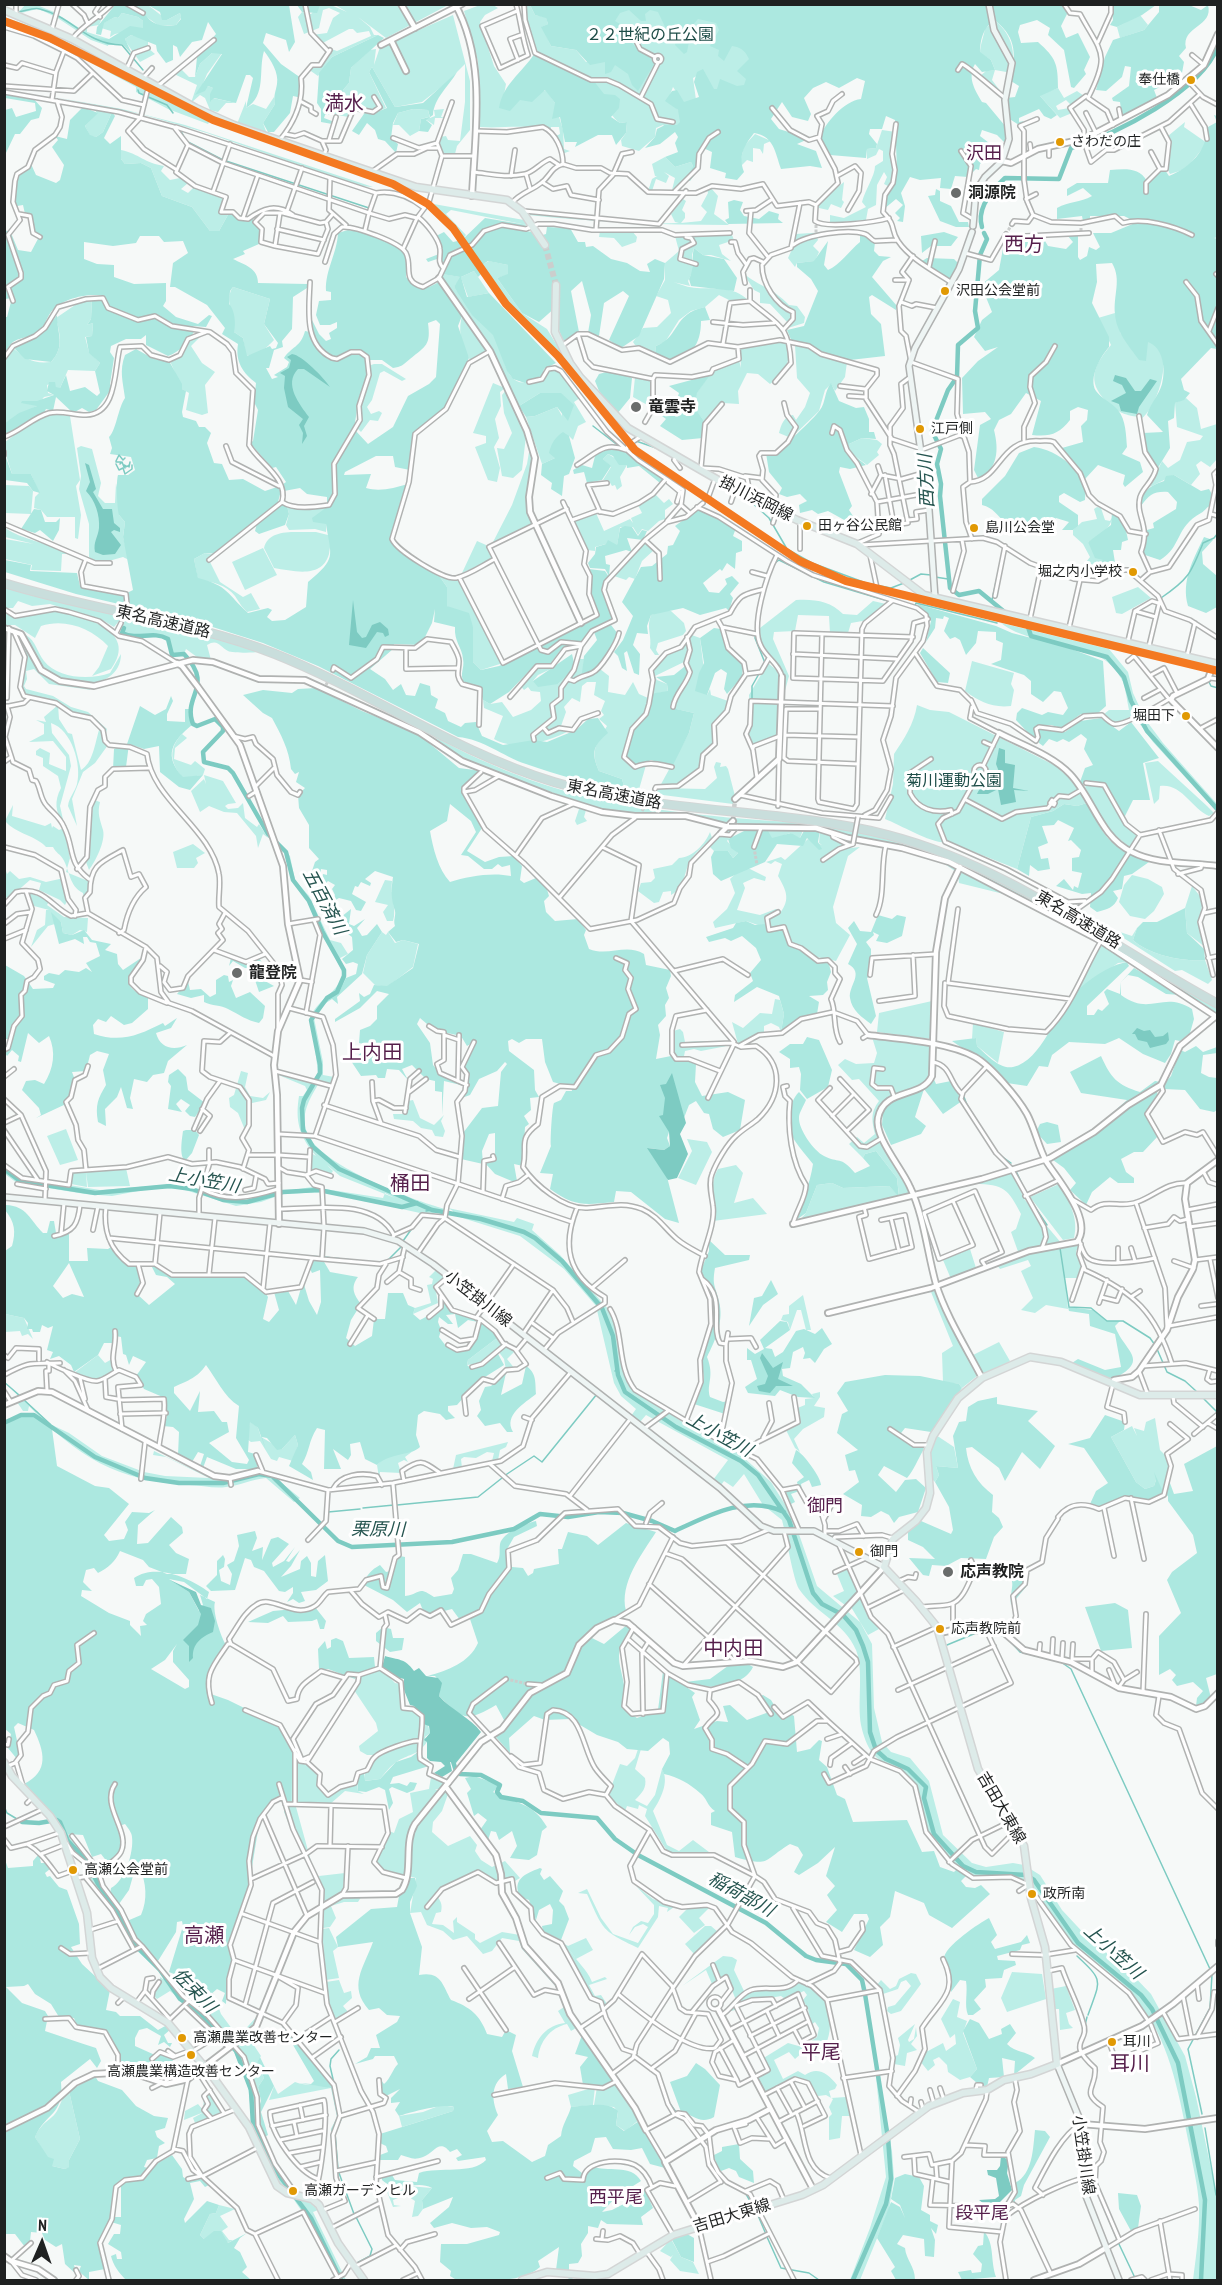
<!DOCTYPE html>
<meta charset="utf-8">
<style>
body{margin:0}
#map{position:relative;width:1222px;height:2285px;overflow:hidden;background:#f6f9f8;font-family:"PT Sans Narrow",sans-serif}
canvas{display:block}
.frame{position:absolute;inset:0;border:6px solid #1f2121;pointer-events:none}
.north{position:absolute;left:12px;top:2213px;width:60px;height:60px;-webkit-text-stroke:4px #fff;paint-order:stroke;rotate:2deg;font-size:16px;font-weight:700;line-height:24px;text-align:center;color:#1f2121}
.north::after{content:'';display:block;margin:auto;width:21px;height:27px;background:#1f2121;clip-path:polygon(50% 0,100% 100%,50% 72%,0 100%)}
</style>
<div id="map">
<canvas width="1222" height="2285"></canvas>
<div class="frame"></div>
<div class="north">N</div>
</div>
<script>
const ctx = document.querySelector('canvas').getContext('2d');
ctx.lineJoin = 'round';
function fill(path, color) {
  ctx.fillStyle = color;
  ctx.fill(path, 'evenodd');
}
function trace(path, color, width, dash) {
  ctx.strokeStyle = color;
  ctx.lineWidth = width;
  ctx.lineCap = dash ? 'butt' : 'round';
  ctx.setLineDash(dash || []);
  ctx.stroke(path);
}
function drawText(font, color, halo, rows, align = 'center') {
  ctx.font = font + ' "PT Sans Narrow","Noto Sans JP",sans-serif';
  ctx.lineWidth = 6;
  ctx.setLineDash([]);
  ctx.textBaseline = 'middle';
  ctx.strokeStyle = halo;
  ctx.fillStyle = color;
  for (const [text, x, y, turn = 0] of rows) {
    ctx.save();
    ctx.translate(x, y);
    ctx.rotate((+turn || 0) * Math.PI / 180);
    ctx.textAlign = isNaN(turn) ? turn : align;
    if (halo) ctx.strokeText(text, 0, 0);
    ctx.fillText(text, 0, 0);
    ctx.restore();
  }
}
const green = new Path2D(`
 M25 5H37L54 12 84 31 83 29 103 16 99 25 87 27V32L109 39 108 46 91 40 56 17 43 11 37 9 17 14Z
 M130 5H148L167 20 180 13 181 18 176 25 159 26Z
 M320 5H331L347 12 335 5H448L386 38 358 17 370 27 374 35H378L332 57 318 76 308 69 312 65H320L331 49 337 51 371 36 369 31 357 33 353 29H349L319 45 312 35 327 33 333 18 340 13 329 8 323 10 319 28 304 34 298 17 302 12 311 14Z
 M480 5H493L498 8 485 15 480 22 494 66 506 84 504 95 520 100 546 90 555 103 563 130 564 149 570 151 562 154 554 137 560 134 559 127H551V132C529 123 503 129 480 127L478 61 464 11Z
 M524 5H530L535 15 546 17 548 24 542 27 551 46 576 50 586 62 633 53 610 20 617 9 650 5 688 28 697 15 718 20 732 41 749 52 752 86 712 96 702 73 693 78 696 100 685 105 673 87 668 100 685 117 680 128 668 129 663 125 656 128 655 137 639 151 622 146 621 140 626 133 627 122 620 123C605 113 605 92 591 82 550 52 526 70 524 5Z
 M122 13 138 17 143 21V28L115 34 110 37 111 31 101 28 103 23 115 17 118 18Z
 M453 15 470 81V130L457 146 455 154H444L439 143 440 137 446 136 448 140 460 141 465 102V64L445 84 422 102 395 107 372 67 369 72 386 108 374 113 353 107 348 117 333 114 342 102 343 90 349 83 351 68 370 50 376 49 374 65 380 47Z
 M1140 15 1148 25 1144 30 1120 38 1117 27Z
 M4 17 48 32 147 83V86L36 29 5 19Z
 M996 21C1013 37 1015 51 1012 73L995 70 992 80 1004 96 979 77 986 71 995 70 991 60 980 53C980 45 984 36 985 28Z
 M131 35 148 40V48L155 54 140 62 126 42 125 39Z
 M69 51 210 121 208 124 168 109 136 92V87Z
 M212 53H222L207 74 200 91 208 86 213 88 211 101 213 98 236 103H226L218 112 210 110 205 98 200 95 191 103 197 85 172 73 182 70 189 77H195L200 64Z
 M1058 88 1064 98 1077 91 1084 96 1071 105 1066 100 1056 106 1058 110 1069 108 1072 113 1060 118 1039 95Z
 M53 97 122 109 185 125 373 187 359 186 207 133 141 114Z
 M274 97 275 104 263 123 267 134 237 124 246 101V108L253 104 266 109Z
 M94 109 112 112 103 132 96 137 90 136 85 126 97 113Z
 M413 109 428 110 430 118 435 116 434 110 444 109 441 117 446 118H435L434 125 425 119 429 117 421 119 419 131 410 136 399 125H393L398 113Z
 M1185 122 1184 127 1207 143 1186 169 1170 174C1164 163 1174 149 1168 136Z
 M882 130 896 132 892 153 893 173 890 187 884 184 887 177 884 172 877 185 876 205 868 209 866 220 830 223V215L844 218 866 207 862 202C865 190 875 176 875 166L883 161V151L879 149 876 155 867 159V149L876 148Z
 M755 134 771 141 764 144 763 154 760 149 753 148V162L747 160 742 165 740 163 744 146Z
 M121 150C140 154 144 163 164 166L161 171 170 180 180 178 188 183 181 189 188 193 194 187 224 198 220 212 229 213 219 231H210L192 207 162 196 151 168 141 163 125 164 121 159Z
 M665 157 675 167 691 162 693 166 689 176 672 190 675 178 664 172 669 176 666 183 656 179 652 191H648L652 179 657 176H655L652 164Z
 M844 182 842 200 844 202 841 208 831 204 828 210 819 208V202Z
 M711 188 718 196 714 214 729 225C661 225 595 222 528 215L527 213 641 224 679 223 675 222 671 214 683 199 686 201 682 210 685 213V218L681 223 701 221 707 212 701 206 708 193 707 189Z
 M428 203 524 220 527 225 451 210 446 214 466 235 462 240 451 223Z
 M600 231H632L637 237 636 242 622 247 614 238 599 237Z
 M828 232 817 237 818 240 813 246 819 252 815 261 797 263 795 267 788 258 794 245 795 234Z
 M732 235 734 240 719 245 722 254 731 261 711 255H703L694 248 692 255 693 271 688 281 690 286 673 282C680 284 689 288 697 288 716 289 733 286 748 300L731 301 719 295 705 307 691 311 679 320 665 342 656 346 655 354 635 345 633 342 643 328 657 327 671 313 668 300 656 296 665 280V263L679 251 675 236Z
 M489 261 508 265V275L497 278 522 313 547 329 567 362 502 297 481 265Z
 M474 271 489 293 468 297 461 278 454 287C467 304 480 319 493 334 505 348 502 388 529 382 540 380 545 376 552 367L562 372 580 398 574 402 586 422 578 426 573 440 569 436 555 458 542 464 526 417 535 416 557 407 562 416 561 393H540L519 406 479 329 441 279 443 274 461 277Z
 M743 273C760 287 773 288 789 305L797 306 805 317 804 323 788 328 787 322 770 304 760 303V293L754 290Z
 M233 287 270 299 264 324 274 340C265 349 262 353 246 356L243 338 234 332C234 318 224 299 233 287Z
 M92 299 91 319 87 325 93 323 92 336 85 337 89 352 100 363 95 371 68 370 60 388H56L54 382 47 385 48 393 54 395 44 397 37 406 5 423V359L14 349C27 359 33 364 51 362 64 348 60 335 56 318L78 303Z
 M463 313 487 350 470 360C461 344 457 330 463 313Z
 M1115 313 1121 334C1131 337 1149 339 1157 346 1173 360 1156 409 1141 419L1143 433 1138 426 1139 417C1123 415 1118 412 1106 401 1086 381 1094 365 1111 345L1098 318Z
 M200 337 191 346 202 363 215 372 205 385 208 413 202 415 186 410 189 393 182 389 170 361 182 356 188 341Z
 M782 342 789 346C790 363 785 374 770 384L758 374 747 373 738 391 739 404 723 403 704 421 694 408 696 394 713 369 739 360 741 368 740 349Z
 M795 345 812 348 824 358 847 362 845 377 835 391 831 384 825 390 819 411 791 438 779 433C781 425 784 416 793 415L796 420 805 407 810 393 797 378Z
 M374 364H382L406 379 402 381 384 371 380 373 372 400 367 407 371 414 379 411 382 413 378 421 370 420 361 432 357 428 371 365Z
 M635 377 652 380 651 407 633 397Z
 M493 383 505 388 500 392 501 406 495 419 499 438 494 447 500 468 497 482 488 480 475 447 486 443V436L473 433Z
 M506 390 526 436 522 470 513 478 502 476 497 448 504 449 512 433 504 413 502 395Z
 M1186 398 1197 408 1201 429 1217 424V459L1210 467 1201 461 1196 465 1200 474 1191 485 1174 475 1150 487 1162 461 1168 468 1180 460 1187 442 1200 440 1203 436 1177 427 1175 403Z
 M52 414 70 416 80 480 76 486 81 515 78 539 75 538V517H47L41 510 34 508 35 497 39 493 31 474H12L6 455 5 473V442L31 423Z
 M862 438 877 440 882 444 877 452 879 455 867 465 848 451 849 444Z
 M81 446 92 449 101 483 98 496 105 503H115L116 483 120 501 119 515 125 522 123 537 129 560 123 557 98 564 89 557V524L79 489 81 476 77 448Z
 M530 446 532 471 527 496 533 523 492 544 512 505 527 464Z
 M608 454 627 465 620 477 622 486 617 490 615 485 612 486 609 481 603 480 611 467 603 459Z
 M5 485 29 486 33 491 31 514 5 513Z
 M655 494 664 503 669 499 673 504 665 510V519L659 521 648 531 642 529 638 535 633 527H620L617 546 606 544 595 547V551L587 550 573 521 596 513 604 531 630 519 633 523 631 518 642 513 638 505Z
 M287 506 327 507 326 532 315 529 289 530 286 525 289 514Z
 M1097 507 1101 508 1105 520 1110 521 1113 516C1110 530 1100 535 1088 542L1104 560 1090 570H1080L1090 557 1083 544 1073 535V530L1082 522 1097 519 1094 509Z
 M5 528C21 539 47 543 66 552L68 554H62L61 571 31 570 32 565 5 559V539L34 544 5 537Z
 M316 532 328 535C332 542 330 546 329 554 322 579 294 571 274 568L264 548C269 527 298 533 316 532Z
 M477 541 486 545 493 559 462 573Z
 M644 543 654 550 642 561 635 579 629 577 626 580 614 576 618 569Z
 M263 548 277 575 245 590 232 562Z
 M205 553 217 555 209 560 220 582 243 597 251 593 260 609 247 612C241 606 239 602 235 596 227 585 210 581 198 580L194 559Z
 M435 570 448 578 459 577 503 663 481 670 473 662V627L447 606V587Z
 M1138 587 1151 598 1122 614 1116 613 1112 597Z
 M5 588 199 632 258 652C253 653 232 653 228 651 220 647 218 638 207 645L211 660 197 657 186 649 184 654H173L169 641 163 636 134 638 120 634 122 621H119L114 627 104 621 50 604 32 606 18 601 13 608H5Z
 M796 600C815 599 830 601 843 614L857 615 873 601 886 604 868 620 851 623 848 633H830L829 616 798 615 795 631 774 632 773 639 789 676 783 698V674C775 658 755 648 760 628Z
 M55 610C82 616 140 630 111 669L92 676 99 667 108 646C91 628 65 618 41 626L35 638 15 625H5L4 611 17 618Z
 M662 611H671L684 623 686 631 683 635 658 643 656 650 659 655H655L650 648C652 635 646 628 651 615Z
 M1001 623 1109 649 1128 672 1133 693 1145 719 1163 743 1217 804V812L1153 742 1131 712 1132 716C1119 723 1114 726 1103 715L1109 710H1129C1127 701 1126 691 1123 682 1102 635 1036 651 1001 623Z
 M16 634C28 645 30 663 42 674 57 687 81 682 91 690L49 684 34 669 26 671 27 679 24 686 26 689 53 696 71 707 88 712 107 729 105 737V731L95 720 76 715 56 701 26 696 21 689 27 656Z
 M689 634 700 638 707 695 710 689 711 695 728 701 724 714 714 723 713 744 702 753 698 770 676 784 660 786 689 733 694 713 671 708 686 661 655 676 657 680 667 684 668 692 649 694 653 691 652 671C663 657 676 650 687 637L690 643Z
 M26 635C36 641 37 652 44 661 58 679 91 680 110 673L121 654C121 692 59 691 40 668 37 663 35 655 33 651 30 645 26 639 26 635Z
 M580 659H584L583 673 600 669 609 676 608 692 625 695 633 682 639 694 648 698 645 715 646 765 638 793 625 790 622 779 599 771C590 751 596 744 607 726L599 719 604 715 601 711 605 701 594 695 596 682H587L582 686 580 702 572 698 564 707 566 712 561 726 571 730C550 741 516 752 494 739L503 716 484 708 483 700 490 704 502 702 513 717 531 710 541 701 540 692 531 691 528 687 524 690 519 684 540 667 553 668 538 675 533 681 558 684Z
 M972 661 1014 673 1011 684 1014 690 1011 706C992 708 980 702 965 691Z
 M768 663 780 673 778 736 752 745 747 735 751 726 749 695Z
 M58 705 59 719 68 733 72 734 81 770C93 763 95 743 99 730L104 731 108 745 95 763 83 772 72 799 77 826 68 806C69 797 75 792 77 784 82 765 72 730 51 723L52 733 69 755 71 766 60 806 64 824C55 812 54 801 61 788L58 776 43 766V758L36 755V751L40 748 50 753 49 764 66 771V757L53 741 29 742 44 734V724L36 720 46 722 44 717Z
 M917 705 930 710 949 712 1056 766 1069 778 1087 803 1077 806 1064 804 1053 811 1031 817 1017 869 949 842C935 846 901 825 885 819L893 784 894 754C904 739 914 724 917 705Z
 M182 734 187 738 175 748 174 759 191 765 195 761 205 769 203 775 183 778C170 763 168 749 182 734Z
 M433 736C496 770 562 795 633 806 674 812 718 817 759 820 777 822 795 821 813 824 873 832 932 850 987 875 1007 885 1033 894 1049 911L1024 899 959 883 958 874C935 850 866 845 832 835L847 844 841 849 860 847 848 856 833 907 836 923 850 935 836 961 817 957 787 942 773 930 746 921 715 928 713 922 727 909 735 893 730 879 744 866 766 877 765 881 754 878 743 883 745 888 737 910 760 915 776 909 780 913C791 899 786 890 778 876L782 864 775 861 771 864 766 862 781 857 785 860 808 839 822 845 819 843 820 830H803L800 838 795 837 791 833C786 834 778 839 772 839 754 839 744 817 727 841L738 853 733 858 728 851H714L710 847 730 824 680 813 636 814 607 809 586 810 584 817 587 821 577 825 575 821 581 803 461 759Z
 M1158 761 1207 806 1214 813 1209 816C1192 809 1182 783 1160 786L1159 799 1154 804 1145 763Z
 M716 762 721 763 720 767 726 766 728 769 735 796 733 804 655 794 659 788 705 789 717 778 714 767Z
 M204 775 223 781 236 803 228 804 225 806 228 809 238 808 243 803 245 818 257 827 259 824 268 838 263 834 258 848 256 836 237 813 224 812 209 806 200 812 191 791 204 779 206 784Z
 M1088 783 1101 785 1125 825 1137 835 1130 848 1107 828 1085 787Z
 M94 800 100 802C97 814 100 819 103 830 106 841 95 862 89 870L86 862Z
 M13 805 12 816 45 826 51 823 52 828 53 826 59 830 64 828 70 858 66 872 88 881 89 892 84 900 83 893C69 886 70 871 63 859 60 854 56 853 53 847H46C37 836 16 834 5 821Z
 M710 832 712 838C705 845 693 854 689 863 684 873 685 888 671 895V891L663 892 659 902 654 903 638 891 641 883 651 882 655 878 653 869 672 865 679 858C692 858 706 843 710 832Z
 M277 843 290 856 295 880 309 896 330 940 341 943 348 954 340 958 346 978 340 990 327 998 314 1018 323 1062V1075L334 1077 331 1084 320 1081C310 1099 298 1115 309 1137 326 1167 412 1200 445 1209L444 1213H420L325 1192 283 1194 261 1202 236 1206 182 1189 154 1188 112 1196 85 1194 17 1183 5 1174 4 1166 19 1177 100 1190 176 1184 232 1199 312 1187 383 1198 385 1193 395 1198 340 1176 327 1165 333 1171 331 1174 315 1170 310 1173 311 1153 316 1156C299 1136 295 1121 299 1096H303L307 1090 305 1086 276 1074 312 1082 318 1073 311 1016C319 998 338 993 343 974L307 900 294 883 286 853Z
 M193 844 205 853 196 858 198 863 194 868H177L173 852Z
 M4 865 7 874 10 871 19 879 30 877 46 882 64 878 68 899 65 905 60 900 39 890 41 883 30 880 8 899 5 896Z
 M1132 875 1148 879 1162 887 1164 894 1154 911 1145 919 1130 916 1119 902 1124 885Z
 M385 880 392 881C390 895 397 909 393 921H387L383 912 388 905 375 902Z
 M1192 886 1203 900 1199 923 1205 947 1187 933 1185 908Z
 M26 892 50 900 47 905 64 917 88 918 87 932 80 930 72 935 63 933 61 922 53 918 55 924 48 926 31 947 37 930 45 925 46 910H49L34 906Z
 M1070 919 1217 1008V1015L1107 947 1127 962 1118 963 1074 994 1097 948 1102 943 1068 923Z
 M1108 928 1132 936 1137 928 1133 940C1149 955 1183 962 1205 960L1212 980 1208 984 1182 970 1175 971Z
 M382 932 386 935 388 932 395 943 403 940 418 944 413 967 387 987 375 985 363 973 367 955Z
 M775 999 780 1000 784 1014 781 1032 779 1027 771 1023 764 1026V1033L738 1044 732 1022 743 1028 760 1013 772 1014Z
 M932 1001 931 1039 877 1032 879 1013Z
 M973 1023 1004 1032 998 1063 977 1046 976 1038 972 1039Z
 M680 1029 683 1032 685 1042 705 1041 732 1045 701 1051 694 1049 685 1051 684 1056 676 1057 673 1050V1031Z
 M872 1037 932 1046C931 1056 934 1071 929 1080 917 1101 875 1081 876 1131L910 1194 798 1222 806 1213 817 1185 832 1183 843 1188 889 1186 899 1196 897 1178 876 1151 865 1154 863 1158 849 1144 857 1137 864 1143 875 1134C872 1121 870 1113 879 1101L859 1079 852 1080 838 1065 845 1059 856 1064 874 1063 877 1053Z
 M241 1071 248 1073 245 1087 250 1096 263 1098 270 1092 266 1100 252 1103 250 1124 245 1130 238 1113 230 1107 229 1098 234 1095Z
 M413 1100 420 1118 434 1125 444 1115 441 1121 445 1131 443 1137 435 1136 432 1130 421 1128 413 1121 394 1119 393 1114H404L408 1101Z
 M66 1129 78 1160 60 1165 47 1136Z
 M687 1139 707 1142 712 1152 696 1185 678 1178 692 1151Z
 M736 1165 743 1173 734 1203 753 1198 767 1214 713 1221C716 1203 708 1185 718 1169Z
 M126 1168 130 1186 88 1187 86 1172 87 1187 71 1184 72 1172Z
 M1011 1171 1025 1200 1062 1244 1079 1242 1080 1245 1076 1251 1082 1269 1080 1278H1065L1068 1309 1046 1305 1035 1313 1021 1310 1033 1298 1021 1271 1031 1266 1028 1260 1000 1269 997 1265 1020 1257 1011 1232 1016 1229 1021 1214C1008 1189 1004 1184 975 1184Z
 M1059 1184C1069 1201 1079 1218 1074 1238L1063 1240 1030 1197Z
 M448 1208 514 1222 517 1218 534 1224 532 1230 560 1255 609 1310 615 1325 623 1371 634 1390 687 1425 720 1444 733 1448 771 1482 793 1517 817 1586 860 1622 872 1644 874 1708 882 1742 891 1752 910 1758 929 1781 943 1835 972 1863 986 1867 1013 1863 1024 1865 1040 1875 1062 1910 1090 1940 1126 1968 1151 1994 1185 2056 1196 2097 1217 2197V2280H1193C1196 2256 1200 2230 1199 2205 1198 2186 1193 2167 1190 2149 1180 2101 1172 2047 1142 2007 1124 1983 1096 1969 1076 1947 1070 1940 1062 1933 1057 1926 1047 1912 1042 1893 1028 1883 1012 1871 996 1881 978 1877 959 1873 943 1853 931 1839 919 1824 926 1800 915 1786 893 1756 872 1774 861 1725 857 1703 864 1670 856 1650 844 1622 815 1613 799 1589 793 1579 786 1535 782 1520L763 1505 744 1474 733 1487 724 1481 721 1485 713 1480 728 1460 646 1415 640 1422 631 1416 636 1409 621 1396 614 1383 596 1306 564 1269 520 1236 453 1215V1211Z
 M970 1249 976 1268 951 1279 943 1260Z
 M436 1270 447 1277 435 1286 438 1303 413 1314 415 1308 431 1303 427 1285 432 1284 433 1279 429 1277Z
 M935 1290 977 1376 962 1388 959 1384 943 1382 942 1353 953 1346 931 1292 903 1297Z
 M803 1295 811 1330H806L801 1310H797L790 1330 788 1322 781 1320 783 1315 789 1314V1306Z
 M5 1314 24 1318 33 1339 28 1334 22 1336 20 1331 5 1332Z
 M497 1338 516 1350 507 1359 515 1369 506 1370 504 1359 498 1351 500 1349 481 1363 467 1365 468 1360Z
 M999 1342 1010 1361 983 1376 971 1356Z
 M98 1355 105 1363 112 1359 116 1371 98 1381 79 1378 81 1391 73 1377 74 1373Z
 M4 1381 52 1425 69 1433 102 1456 144 1472 165 1476 209 1478 166 1457 153 1455 154 1451 213 1479 226 1480 262 1473 272 1475 300 1498 294 1502 266 1478C252 1479 239 1486 226 1487 214 1489 201 1485 189 1485 117 1481 77 1457 29 1406L28 1411H23L17 1402 21 1399Z
 M820 1392V1397L814 1406 825 1408 824 1417 803 1429 794 1439 800 1452 795 1448 785 1428 796 1422 795 1409 805 1405V1399L814 1398 812 1394Z
 M1155 1418 1160 1450 1167 1457 1170 1468 1164 1495 1156 1480 1154 1486 1145 1489 1136 1482 1111 1437 1132 1426 1137 1436 1134 1428 1144 1431 1146 1422Z
 M250 1421 258 1428 261 1437 282 1449 295 1435 298 1445 293 1461 279 1457 277 1461 271 1459 260 1441 251 1442 247 1439Z
 M936 1435 954 1447 958 1468 936 1466 939 1475 935 1482 931 1478 929 1453Z
 M508 1442 506 1447 500 1450 498 1460 492 1461 494 1453 487 1452 476 1458 464 1457 461 1459 462 1468 453 1469 456 1455Z
 M413 1451 405 1457 408 1462 404 1460 398 1463 401 1473 380 1472 379 1478 377 1465 386 1456Z
 M847 1568 859 1592 845 1605 833 1596 844 1591 837 1574Z
 M860 1595 870 1618 879 1629 868 1635 851 1607Z
 M380 1667 395 1683 401 1684 400 1703 404 1709H412L422 1716 423 1725H428L430 1733 425 1737 427 1742C417 1756 411 1753 398 1761 391 1765 385 1773 380 1779L364 1781 365 1772 376 1755H367L360 1751 359 1746 378 1731 376 1723 354 1690 360 1676Z
 M286 1735 300 1763 307 1765 320 1775 319 1785 327 1795 357 1783 358 1791 364 1794 345 1791 329 1805 296 1807 312 1865 294 1837 284 1812Z
 M638 1749H641L635 1769 645 1778C647 1788 642 1793 635 1800L647 1806 655 1795 662 1769C670 1782 660 1800 653 1811L667 1845 679 1851 693 1840 709 1852 677 1854 667 1851 645 1816 647 1809 639 1805 638 1809 627 1806 625 1811 608 1795 620 1764 627 1766 635 1758Z
 M431 1777 442 1781 445 1786 441 1789H435L448 1794 442 1811 433 1822 432 1832 448 1846 470 1836 477 1845 475 1851 481 1860 492 1867 505 1861 520 1878 515 1881 510 1877 496 1881 475 1871 436 1894C440 1901 443 1903 441 1912L436 1913 432 1924 443 1925 454 1933 453 1921 457 1917V1922L475 1934V1939L480 1943 502 1932 520 1935C526 1958 550 1967 557 1988L522 1949 519 1941 502 1938 492 1951 483 1954 467 1936 453 1940 443 1931 427 1925 421 1912 410 1913 416 1878 379 1869 375 1862 389 1831 394 1833 399 1819 413 1812 410 1793 429 1789Z
 M57 1820 97 1868 106 1891 142 1948 175 1987 205 2015 210 2014 212 2004 218 2006 221 2014 238 2037 260 2013 251 2030 237 2040 239 2044 251 2041 261 2056 257 2062 264 2078 258 2087C262 2102 256 2109 258 2122L276 2165 293 2190C273 2191 257 2141 249 2124L252 2121 248 2087 233 2049 228 2047 197 2014 170 1991 157 1999 154 1996V1990L160 1985V1977L163 1979 164 1976 133 1947 113 1910 87 1874 84 1875V1863L90 1871 86 1858 66 1839Z
 M345 1873 342 1894H363L358 1902H344L331 1906 336 1918 330 1927 323 1928 324 1907 329 1902 322 1904 323 1891 319 1876Z
 M636 1886 653 1899 674 1907 667 1912 668 1908 659 1906 658 1917 638 1948C601 1930 604 1931 587 1894L578 1893 587 1889 601 1918 613 1934 638 1943 648 1927 643 1924 635 1927 629 1935 633 1927 641 1921 648 1923 654 1914V1905Z
 M697 1907 709 1908 699 1918 705 1925 694 1933 679 1917 687 1909Z
 M705 1926H711L718 1932 694 1954 685 1944Z
 M329 1928 338 1947 333 1951 339 1978 326 1980 322 1929Z
 M586 1938 593 1950 576 1959 569 1949C576 1961 587 1969 592 1982L605 1977 607 1979 589 1985 595 1996 601 1995 607 2004 605 2007 601 2000 592 1997 561 1942 568 1946Z
 M723 1956 732 1957 737 1960 734 1970 744 1991 785 1990 798 1983C805 1985 815 1989 820 1994 835 2009 833 2045 816 2057L803 2052 795 2059 789 2052 774 2060 783 2079 798 2071 805 2075C818 2066 828 2074 837 2085L835 2089 829 2091 831 2098 846 2097 850 2116H842L840 2138 829 2140V2117L832 2114 829 2107 833 2099 826 2095 818 2096 809 2081 795 2077 764 2096 754 2078 769 2071 762 2059 788 2043 802 2047 817 2037 819 2028 815 2022 811 2025 808 2009 803 2000 807 1995 804 1991 785 1999 781 1996 743 2003 735 2010 727 2012 736 2000 726 1976 712 1984 706 1970 682 1986Z
 M1012 1972 1042 1974 1046 1999 1007 2012 1001 1998Z
 M911 1973 916 1974 921 1984 901 2011 891 2014 887 2011 888 2007 895 2005 911 1986 906 1980 901 1982 898 1989 883 1994 877 1985 881 1980 890 1989 896 1986 899 1979Z
 M339 1980 344 1993 351 1991 352 1998 343 2006 349 2013 338 2019 334 2018 328 2000 326 1982Z
 M1066 1986 1075 2010 1066 2013 1069 2024 1073 2028 1060 2030 1059 2009H1055L1051 1989Z
 M953 1999 960 2002 957 2017 967 2021 963 2033 977 2069 970 2077 960 2080 948 2072 947 2065 939 2057 933 2060 935 2065 928 2071 920 2061 925 2050 928 2051 943 2043 946 2051 956 2044 955 2034 950 2038 941 2019Z
 M564 2007 576 2028 571 2031 567 2024C550 2028 540 2041 538 2058L532 2056C536 2038 547 2025 565 2023L558 2011Z
 M915 2024 908 2040 909 2042 914 2039 916 2027 917 2036 911 2044 917 2050 907 2053 905 2066 894 2064 893 2057 898 2055 900 2045 898 2038Z
 M879 2074 892 2151 894 2178 889 2209 860 2280H850L870 2228 886 2177 876 2077Z
 M295 2082C307 2087 318 2083 331 2088L269 2100 274 2086 278 2094Z
 M616 2083 639 2120 625 2131 616 2125 618 2112 614 2107 594 2105 597 2087 605 2089Z
 M595 2087 593 2105 571 2107 568 2095Z
 M69 2091 80 2139 69 2160 70 2167 65 2169 52 2166 35 2137C41 2122 52 2120 57 2111 62 2102 61 2098 69 2091Z
 M210 2091 222 2113 195 2123 193 2118 204 2112 184 2120 185 2111 198 2104 203 2110 204 2098Z
 M441 2105 454 2107 453 2111 402 2127 399 2116 423 2112Z
 M384 2184 432 2188 422 2200 423 2209 418 2216 412 2217 415 2201 406 2195 393 2200 394 2205 401 2206 393 2207Z
 M292 2197 308 2201 318 2210 313 2212 346 2280H339L303 2213Z
 M219 2205 235 2209 220 2216 228 2227 222 2231 229 2240H233L228 2243 224 2239H204L200 2235 210 2214 216 2213Z
 M671 2239 681 2257 693 2262 699 2274 680 2271 670 2260 673 2255 671 2257 660 2251Z`);
const forest = new Path2D(`
 M115 5C120 5 126 4 130 5 150 8 143 30 176 25L181 19 180 13 167 20H162L160 12 148 5H320L317 13 302 12 297 5H289L295 42 289 52 286 40 266 33 263 43 281 64 301 78 302 98 293 96 290 113 274 132H268L263 123 275 104C273 96 276 91 277 84 279 73 271 60 264 51 258 71 267 95 246 108L253 78 250 75H246L236 103 214 98 210 102V94L213 88 208 86 205 91 195 95 222 54 212 53 200 64 195 77 197 57 216 34 208 22 202 40 192 42 180 57 177 47 173 45V60L166 63 157 51 156 45 131 35 125 39 132 54 122 44 108 45 94 38 109 39 130 26 143 28V21L138 17 122 13 118 18 115 17 104 23 101 35 96 34 97 27Z
 M530 5H1062L1068 12 1061 26 1066 38 1078 33 1090 57 1084 70 1086 74 1074 88 1071 87 1064 50 1048 35 1050 28 1037 20 1020 25 1018 32 1021 43 1038 42C1056 58 1058 64 1058 88L1040 96 1057 115 1051 119 1044 116 1039 109 1019 118V122L1024 121 1019 125 1008 118 1006 98 1015 97 1019 86 1011 81C1015 55 1018 40 996 21 984 24 980 40 980 52L991 60 995 70 982 72 975 64C967 78 975 90 982 102L986 103 1006 127V144L997 135 982 130 980 136 993 146 981 154 985 159 980 164 979 170 976 169 968 177 955 176 951 189 940 188 941 178 920 180 910 177 901 193 905 206 903 222 897 221 900 218 895 213 903 205 896 199 884 209 886 195 897 170 895 120 886 116 882 129H870L869 134 877 144 876 148 867 149 866 158 830 155 819 138C826 122 844 101 861 99L865 81 857 78 839 88 826 82 813 88 804 98 811 114 808 121 792 117 782 102 771 119 779 129 805 137 806 140 797 144 816 151 822 168 810 166 781 169C775 152 774 136 754 133 744 146 738 156 744 172L737 180 725 178 726 173 710 168 712 152 701 147 698 170 690 181 686 180 693 166 691 162 675 167 665 157 678 152 675 143 678 137 675 132 660 144 645 148 655 137 657 129 665 125H677L680 122 678 110 665 101 672 91 677 90 684 102 699 97 694 82 697 72 703 69 714 89H717L720 79 737 86 744 85 746 79 737 71 749 59C745 50 740 47 732 46L724 61 718 56 719 50 710 46 719 30 716 23 698 19 692 26 687 52 684 54 675 45 677 34 667 31 658 12 650 10 645 14 646 21H641L629 10 620 13 615 21 625 27C627 49 649 51 654 64L638 91 632 85 628 74 615 65 611 72 605 74V62L590 65 576 50 551 46 541 27 548 24 546 18 535 15Z
 M1112 5H1156L1142 15 1117 27 1110 25 1113 20Z
 M1159 5H1189L1201 10 1208 5C1214 27 1181 26 1186 48L1179 56 1184 62 1182 73 1172 80C1166 75 1160 71 1152 75L1162 86 1154 90 1157 98 1122 116 1120 102 1113 101 1112 98 1129 86 1131 67 1125 66 1122 77 1106 91 1096 90 1105 57 1113 40 1144 30 1159 12Z
 M378 35 384 38 351 68 349 83 343 90 342 103 332 115H325L324 118 332 121V124L321 122V109L317 103 319 73 332 57Z
 M535 53 593 80 604 94 615 95 620 99 619 108 611 117 620 123 627 122 626 133 616 145 612 135H598L575 147 577 142H565L560 117 552 119 555 103 545 90 532 102 520 100 510 111 499 108C503 84 521 74 535 53Z
 M372 67 395 107 423 103 457 72C449 86 434 98 433 115L426 120 432 125 428 132 419 131 421 119 430 117 428 110 413 109 398 113 393 123 391 138 398 144 396 153 385 141 378 139 375 130 367 123 359 135 352 131 366 111 374 113 387 108 369 72Z
 M5 93 31 96 42 108 39 118 31 120 20 134H15L5 155V110L12 108 16 117 36 111 35 103 5 98Z
 M83 107 98 113 85 126 90 135 96 137 103 132 112 112 115 116 104 138 110 144 121 136V159L125 164 141 163 151 168 162 196 192 207 210 231H219L229 213 252 218 260 230 259 244 243 251 245 254 233 259C245 265 258 268 258 283L307 284V288L293 297 292 329 282 341 283 347 274 350 269 368H266L272 379 278 377 274 375 287 367 289 362 284 358C291 347 301 347 305 331L310 332V316L319 334 326 341 331 339 329 333 337 328V322L330 325H320L316 315 319 301 331 300V292L326 291C325 270 337 254 338 233L348 230 364 232 402 249 406 256V277L417 287H429L439 282 463 313 458 326 469 358 444 411 420 429 411 443 410 470 395 467 393 456H376L345 472 344 475 371 474 366 488C380 492 394 488 408 484L394 526V543L435 570 447 587V606L469 613 473 627V662L481 670 499 666 599 617 592 594V578L589 569 605 571 609 577 602 588 613 620 592 630 580 645 560 651 550 664 535 665 509 692 490 704 483 700 479 686 464 683C459 673 465 669 463 659 462 647 454 642 455 627L434 622 435 609 432 623 421 645 394 644 393 649 370 669 385 679 393 690 401 684 406 695 415 696 420 683 430 686 431 695 438 699 435 708 445 713 448 721 461 727 465 723 476 722 482 736 503 745 534 740 547 742 576 730 588 719 598 718 608 733C593 746 591 752 599 771L622 779 625 790C593 785 557 775 526 764 502 756 483 739 458 737L318 666 263 643 200 623 76 594 5 572V560L31 565 30 571 77 573 80 586 125 594 133 590 123 537 125 522 119 515C117 508 116 481 118 475H128L135 470 131 457 110 454 112 448 109 437C116 431 118 408 125 398 123 382 119 371 125 355L136 349 154 359 169 361 182 384V389L186 391 182 412 183 417 196 421 199 427H205L211 433 207 443 214 463 222 464 229 480 243 479 265 491 277 487 281 491 278 502 218 554 205 553 194 559 198 578C229 586 227 594 248 613L268 608 272 610 267 617 272 621 285 620 306 607 308 582C337 558 331 557 326 524L313 522 312 518 327 507V497L307 494 300 488 284 491 282 485 286 482 276 467 272 468 250 443 253 441 258 410 254 402 256 383C243 373 235 362 238 344L222 334 225 328 207 305 175 287H170L173 263 188 253 183 241 164 242 159 236H140L136 243 113 246 84 242V259L97 264 114 265V277L134 284 166 283V301L163 306 176 317 198 324 209 315 212 316 206 327 193 326 195 330C189 341 180 352 168 356L146 345V335L141 339H126L111 346 110 352 114 358 110 384 112 388 96 410 89 412 82 408 73 413 56 397 53 411 46 409 43 415 5 437V423L19 413 37 406 21 403 22 401H37L54 395 47 391 49 382H55L56 387 60 388 66 375 70 391 85 387 97 396 100 393 95 371 100 363 89 353 86 337 92 336 93 323 87 325 91 319 92 299 104 300V296C88 292 61 299 51 312 46 319 45 326 38 332 24 342 14 333 5 354V317H7L12 298 5 299V230L11 233 18 250 31 252 40 235 33 233 30 216 25 214 23 205 17 206 13 202C15 181 14 177 31 164L36 175 56 183 60 180 64 165 52 147 58 140 55 136 67 139 70 120ZM233 287 270 299 264 324 278 343 276 348 272 349 270 346 247 356 243 338 234 332C236 324 235 310 229 304L230 291ZM436 320 440 324 436 377 429 384 408 396 393 427 368 444 354 429 359 397 366 381 369 360H382L393 368C401 367 403 365 410 359 426 346 431 345 428 323Z
 M1214 115 1217 116 1218 237 1214 238 1218 239 1217 349 1211 348 1181 379 1184 390 1190 393 1184 400 1175 403 1174 418 1168 421 1170 448 1156 471 1145 452 1143 433 1163 432 1147 415C1150 404 1159 395 1162 384 1166 369 1163 347 1148 342L1146 361 1139 360C1129 346 1116 332 1115 314 1113 295 1122 280 1112 263L1096 264 1097 282 1092 303 1109 337V347C1101 356 1088 378 1096 391 1101 398 1112 403 1118 410 1126 420 1126 435 1127 447L1122 454 1140 462 1143 472 1125 487 1123 484 1125 475 1098 465 1085 479 1062 448 1083 442 1081 426 1087 420 1088 410 1078 407 1070 411V420C1059 434 1050 437 1032 435L1041 401 1026 393 1011 414 999 420 994 430C999 450 998 468 979 480L974 470 980 425 991 419 985 412 963 414 962 378 978 361 998 347 985 351 974 337 982 320 992 312 981 285 999 270 1004 243 1013 245 1014 240 1006 237 1042 236 1048 246 1066 249 1073 242 1067 235H1078V257L1080 260 1087 256 1089 247 1096 250 1100 247 1093 233H1111L1135 223 1153 224 1134 221 1124 216H1090V220L1083 221 1082 216 1057 219V208C1069 201 1080 203 1092 196L1083 188 1067 196V189L1077 183H1108L1110 170C1125 169 1139 167 1147 181L1159 171 1165 170 1169 176C1191 167 1206 151 1208 127L1217 122Z
 M936 189 940 191V201L951 206 959 222H968L969 227H956L940 221 928 196 935 195Z
 M734 200 743 202 740 210 744 216 759 219 769 211 779 214 778 219 783 223 728 224 725 220 729 218 728 202Z
 M485 218 527 225C518 229 509 223 500 225 481 228 482 237 469 245 459 252 450 252 443 263L437 259 428 262 426 259 439 254 440 246 434 237 444 232 453 242 462 240Z
 M502 227 532 232 536 237 546 234 547 227 570 228 578 242H585L586 247 593 246 611 259 627 263 640 271 650 272 647 264 655 259 665 263 664 279 639 336 621 348 609 340 629 296 623 291 604 303 599 336 588 333 591 315 582 281 571 291 579 332 563 341 558 327 556 307 539 322 522 313 497 278 508 274V265L488 261 482 265 486 269 478 277 474 271 461 277 467 297 489 293 556 363 544 369 542 377 525 383 513 379 507 371 493 335 472 315 454 287 460 277 442 274 451 256 463 252 484 232Z
 M944 232 958 237 951 246H931L922 253 921 236Z
 M860 235H866L875 242 874 251 879 256 891 257 883 261 872 277 897 306 896 310 872 295 869 297 871 314 881 324 885 356 850 360 824 353 807 343 792 342 787 330 804 326 818 291 811 279 797 267V263L814 261 828 241 824 265 828 270C840 265 849 251 860 242Z
 M694 248 703 255 724 259 737 278 734 291 691 286 689 279C695 268 691 259 694 248Z
 M927 258 954 259 960 265 950 280 922 261Z
 M705 307 710 320 701 321C701 345 691 358 667 361L655 354 656 346C681 336 672 314 705 307Z
 M57 315C57 334 66 346 51 362L25 359 14 348 48 327Z
 M610 371 621 372 632 378 630 398 617 414 599 391 595 381 599 374Z
 M710 375 697 393 694 407 704 421 703 438 682 440 660 426 666 419 658 413 676 402 679 393 669 386Z
 M831 383 839 401 856 408 864 407 869 419V432H874L876 439 862 438 849 444 848 451 866 465 850 469 840 467 839 472 852 506 849 510 857 522 855 526 828 511 818 514 812 510 800 513 799 505 807 501 800 494 787 497 779 494 782 488 769 472 766 453 773 454C783 447 813 420 820 410 826 402 824 392 831 383Z
 M540 393H561L574 405 568 421 557 407 535 416 526 417 519 406Z
 M563 432 569 436 575 458 569 474 564 476 562 496 551 489 552 483 541 475 542 464 555 458 549 453C551 444 555 437 563 432Z
 M604 447 626 452 663 479 660 483 639 466 627 468V465H619L613 456 608 454 603 459 611 466 602 480 587 483 584 472 574 474 573 470 582 465 592 468 595 456Z
 M1034 447C1057 450 1089 472 1085 500L1080 502 1064 493 1059 496V502L1078 515V526L1073 530H1062L1069 522 1056 518 1049 526 1047 535C1033 533 1017 530 1005 522 996 515 994 508 982 505V499L1005 476 1019 453Z
 M5 455 12 474H31L40 493 33 491 27 483 5 480Z
 M1174 475 1201 491 1209 489 1213 496 1212 505C1206 507 1206 510 1201 513 1175 527 1182 547 1160 560L1142 554 1147 530 1154 528 1153 523 1176 509 1177 502 1168 492C1154 491 1149 495 1141 506 1142 490 1150 486 1164 481L1166 476Z
 M281 504 287 506 289 514 285 525 259 534 255 531 257 523Z
 M34 509 41 510 45 522H56L60 518 59 530 53 541 40 530 35 533 21 529Z
 M697 510 719 517 736 528 733 536 742 541V551L736 553 735 569 727 563 722 571 720 569 703 583 709 592 719 593 727 584 725 579 732 576 739 583 730 594 733 598 729 611 726 608 700 615 683 608 651 615 647 626 648 634 637 633 633 645 640 654 639 675 634 673 627 651 624 653 627 671 622 668 618 656 614 652 623 640 633 616 622 602 641 567 652 566 667 554 668 546 673 545 680 531 675 526Z
 M1112 513C1123 519 1126 528 1128 540L1122 542 1121 550H1113L1116 569 1107 564 1101 569 1090 570 1103 560 1095 558 1088 542 1111 525Z
 M625 526 632 527 638 536 642 530 647 531 643 540 627 538 632 552 626 550 605 556 606 564 610 565 609 576 605 569 590 568 588 563 595 554 596 547 606 544 608 540 617 545 620 528Z
 M1204 537 1213 540 1202 552 1203 564 1217 576V624V607L1206 613 1188 606C1181 581 1193 560 1204 537Z
 M917 604 996 626 1012 633 1066 647 1103 661 1106 706 1097 714H1081L1061 728 1051 725 1034 727 1036 737 1033 738 1016 720 1017 713 1022 708 1042 715 1048 712 1063 715 1068 708 1061 692 1054 691 1043 702 1031 694V681L1024 675 991 664 1001 660 1003 643 996 640V632L978 631 976 643 966 655 960 640 955 637 950 639 944 631 949 618 944 616 943 619 936 618 935 628 926 642 931 621Z
 M611 625 618 634C611 650 603 659 593 673H582L584 656 597 640 594 632Z
 M714 628 721 629 727 648 743 666 742 677 727 694 724 689 727 673 721 669 715 673 707 695 695 691 699 673 704 663 700 638Z
 M923 648 950 673 948 683 937 682 920 653Z
 M572 654 575 667 558 684 538 687 533 681Z
 M684 667H688C689 685 676 692 672 708L694 713 689 733 672 767 651 760 635 767 624 757 632 729 646 714 649 694 668 691 667 684 656 677 674 675Z
 M316 688 362 711 417 733 459 768 482 771 463 786V793L482 828 467 851 485 862 499 857 514 856 522 866 520 880 524 883 536 878 546 886 549 896 544 901 546 912 555 921 578 919 586 930 584 935 589 949C608 957 626 943 644 954L646 965 670 970 671 976 666 988 669 998 665 1005 666 1016 658 1025 660 1035 656 1059 671 1056 696 1064 695 1082 702 1096 728 1092 745 1100 740 1130 723 1137 713 1129 709 1114 704 1113 696 1101 689 1105 682 1123 669 1132 667 1138 670 1146 664 1150 648 1148 667 1177 679 1223 665 1219 631 1192 616 1191 614 1202C585 1205 575 1207 550 1189L553 1174 540 1173 551 1146C550 1143 552 1107 554 1103L561 1100 566 1091H572L571 1087 553 1082 545 1062 542 1039H526L519 1043 512 1039 508 1041 509 1051 534 1070 535 1090 539 1097 530 1098 531 1110 524 1116 529 1124 525 1127 523 1166 514 1164 517 1181 514 1182 495 1174 485 1163 495 1159V1133L489 1134 482 1151 483 1164 461 1159 463 1133 482 1108 498 1106 501 1072 507 1064 505 1062 497 1071 479 1079 470 1095 459 1099 466 1092 468 1074 461 1069 472 1043 467 1046 461 1036 434 1030 420 1018 417 1024 430 1043 433 1065 440 1073 465 1084V1086L444 1081 442 1115V1092L435 1091V1081L426 1079 412 1065 402 1069 408 1080 399 1070 387 1069 385 1078H378L376 1075 361 1076 351 1061 361 1053 363 1044 359 1043 360 1030 370 1026 377 1019V1006L389 994 377 991 360 1008 335 1022V1019L360 1001 359 993 364 997 370 994 374 985 387 986 413 968 419 944 403 940 396 942 388 932 395 926C393 920 396 916 395 911 391 899 391 890 393 877L375 871 365 879 371 883 370 886 361 882 358 887 355 886 352 894 366 902 361 911 356 910 351 901 339 898 332 902 335 895 332 889 335 885 328 881 325 884 321 882 323 874 327 875V870L321 869 319 881 309 880 315 862 319 859 309 848V825L299 808 298 795 305 788 296 782 299 772 295 774 291 769C289 749 281 735 272 718L263 713 243 695 263 690 292 693 298 689ZM450 804 471 821 476 832 461 855 468 856 484 869H492L498 864 502 867 510 865 511 876C493 872 468 876 450 882 438 869 433 848 430 831L447 821Z
 M171 696 173 701 167 714V721L185 722V709H190L192 725C172 741 163 756 183 777L203 775 190 790 179 787 160 772 159 746 144 749 129 744 126 767 113 769 114 749 127 744 140 706 155 715 166 709Z
 M1101 718 1119 731 1131 722 1159 758 1143 763 1150 800H1133L1124 818 1103 783 1090 781 1081 785 1080 782 1085 768 1093 765 1084 749 1087 739 1081 734 1069 742 1063 739 1057 742 1049 739 1043 746 1039 743 1038 729 1065 732 1080 721Z
 M1087 803C1105 839 1111 848 1149 862L1132 874 1124 876 1122 889 1113 891 1118 898C1114 908 1107 909 1097 912L1090 907 1091 893 1082 894 1056 886 1064 879 1073 890 1074 886 1078 888 1082 873 1072 871V858L1079 857 1081 850 1071 840 1068 841 1074 828 1058 820 1054 825 1042 826 1048 843 1038 847 1041 859 1048 858 1050 869 1038 871 1030 865 1029 876 1017 869 1031 817 1053 811 1064 804 1077 806Z
 M748 829 768 831 772 838 791 833 800 838 805 829 820 830 818 842 822 849 819 850 807 838 803 846 777 844 765 862 721 881 713 874 711 857 714 851H728L733 858 738 853 731 848 728 839Z
 M1185 908 1187 933 1204 949 1205 960C1183 962 1149 955 1133 940L1137 928 1143 922H1157Z
 M351 909 349 924 354 926 365 919 357 928 362 936 367 935 377 924 382 932 367 955 362 974 337 997 338 1004 332 999 318 1008 340 990 346 978 356 974 358 964 353 962 346 964 342 959 353 950 352 937 344 931 341 917Z
 M51 912 61 922 63 933 72 935 84 930 92 940 111 944 105 950 117 954 118 964 123 970 141 958C134 978 115 983 148 998V1009L132 1023 124 1025 111 1016 106 1022 98 1019 93 1025 94 1034C121 1043 139 1035 163 1023L165 1026 177 1018 171 1028 156 1033C160 1048 173 1051 187 1045L168 1061 164 1073 153 1075 147 1082 134 1079 130 1098 133 1109 127 1108 121 1087 117 1097 105 1109 106 1126 98 1122C95 1105 98 1098 106 1085L103 1070 109 1054 97 1051 90 1055 86 1071 72 1072 75 1080 66 1104 36 1118 41 1115 39 1108 22 1090 26 1081 35 1080 44 1084C54 1068 56 1052 49 1036L39 1043 28 1033 21 1062 18 1061 19 1056 12 1050 7 1056 5 1053 9 1039H5V965L24 976 33 989 53 988 55 984 44 980V976L49 973 59 975 65 970 79 972 86 968 92 972 86 963 100 956 96 943 90 942 87 937H83L84 944 75 939 59 944Z
 M878 915 892 919 897 915 906 917 902 936 887 943 876 941 879 935 873 932 874 935 866 942 871 949V975L867 978 876 1016 871 1024C862 1017 852 1011 850 998 848 986 865 973 848 964L857 944 848 928 854 921 860 931 871 932Z
 M746 921 755 925 765 924 770 930 781 926 786 928 787 942 829 964 831 972 827 982 828 990 823 995 809 996 819 1002 817 1014 809 1017 803 1016 781 1032 784 1014 779 996 757 987 734 1002 735 995 753 981 750 973 761 960 756 948 742 936 731 941 725 938 709 942 706 937 733 928 736 923Z
 M231 958 243 962 259 958 267 970 262 976 265 981 274 986 259 992 254 977 256 969 245 968 233 961 229 966Z
 M1127 962 1129 966 1087 1006V1015H1094L1098 1009 1102 1011 1109 1004 1104 992 1107 989 1120 994 1121 982 1134 968 1181 995 1166 994 1138 977 1128 975 1121 982V995C1151 1017 1162 990 1192 1009L1194 1019 1190 1033 1180 1041 1175 1040 1171 1054 1165 1063 1143 1054 1119 1038 1105 1044 1069 1042 1052 1055 1048 1067 1039 1066 1027 1086 1007 1083 996 1071 952 1041 976 1038 977 1046C986 1054 1000 1070 1013 1067 1042 1061 1056 1011 1075 993 1088 980 1109 965 1127 962Z
 M224 975 228 976 229 982 233 980 231 986 236 998 250 992 265 1006 263 1018 259 1023C246 1020 240 1015 228 1009 221 1005 212 1006 204 1002V995L191 998 177 994 188 981 190 990 201 989 210 997 216 994V980Z
 M807 1037 819 1040 832 1070 828 1087 807 1099 800 1090 801 1074 799 1067 790 1068V1059L779 1052 790 1044H803Z
 M1196 1046 1203 1052 1217 1047V1053L1203 1055 1201 1073 1209 1077 1217 1078V1110L1214 1112 1200 1109 1185 1090 1164 1089 1163 1085 1171 1076 1180 1050 1185 1052Z
 M1101 1056C1111 1078 1117 1085 1140 1092L1155 1081 1161 1082 1103 1124 1101 1123 1127 1100 1081 1093 1070 1072Z
 M178 1069 186 1077 188 1090 205 1103 195 1117 190 1116 185 1111 190 1105 181 1099 176 1104 182 1112 168 1109 171 1086 168 1082 169 1075Z
 M933 1077 936 1084 951 1081 962 1101 943 1114 924 1089 915 1117 926 1126 921 1134 891 1145 882 1125 883 1110C901 1093 918 1096 933 1077Z
 M1157 1091 1158 1099 1146 1114 1159 1135 1143 1152H1134L1121 1159 1126 1172 1134 1178V1183H1118L1110 1177 1092 1192 1086 1205 1070 1190 1076 1183 1064 1168 1053 1160 1105 1128 1139 1100Z
 M799 1092 806 1100C804 1105 799 1113 799 1117 798 1129 814 1151 824 1156 839 1164 840 1155 855 1173L870 1166 863 1158 865 1154 876 1151 897 1178 899 1197 889 1186 843 1188 832 1183 817 1185 806 1213 796 1220C802 1200 810 1185 813 1164 807 1156 800 1149 795 1141 787 1128 788 1102 799 1092Z
 M1047 1122 1058 1125 1061 1142 1047 1144 1036 1132 1040 1124Z
 M186 1130H195L199 1135 192 1153 185 1161C179 1156 182 1139 183 1131Z
 M6 1205C27 1206 30 1220 43 1233H47L50 1221H54L56 1233 69 1234V1261H88L87 1248 108 1249 111 1247 128 1265H137L142 1283 137 1294 149 1305 175 1284 167 1277 156 1275 150 1263C156 1267 164 1274 171 1276 203 1283 248 1260 268 1297L263 1319 269 1322 279 1310 274 1292 288 1291 296 1305 303 1281 309 1301 317 1315 321 1302 320 1270 312 1273 310 1269 314 1259 323 1260 330 1272 358 1277C350 1287 354 1295 361 1304L351 1320 346 1338 355 1346 372 1336 374 1319H385L388 1293H403L408 1305 415 1308 413 1314 420 1320 441 1309 444 1301 452 1311 478 1319V1322L468 1320 458 1328 455 1314 446 1315 453 1324H448L439 1317 438 1322 441 1330 439 1337 446 1346 456 1350 473 1345 481 1321 494 1332 497 1338 468 1360 467 1365 472 1369 481 1365 497 1352 504 1365 477 1382 457 1405 448 1406V1411L455 1418 446 1420 440 1414 424 1411 418 1415 416 1435 420 1447C411 1456 391 1452 377 1465L365 1459 360 1442 350 1444 351 1455 348 1460 333 1449 341 1469H324L325 1430 317 1428C308 1442 310 1451 302 1464L311 1472 313 1480 289 1466 298 1445 295 1435 282 1449 277 1450 267 1438 262 1437 266 1450 258 1428 250 1422 248 1452 255 1454 259 1463 256 1469H236L207 1457 203 1468 200 1466 204 1454 198 1452 192 1462 178 1455 179 1432 173 1427 163 1426 167 1417 165 1398 144 1389 136 1376 146 1362 133 1356 129 1365 126 1355 123 1354 121 1337 116 1336 115 1343H104L98 1355 74 1372 71 1365 59 1356 50 1359 53 1352 47 1350 53 1326 48 1328 42 1325 40 1332H33L32 1329H27L28 1323 24 1318 5 1314V1251L12 1246C16 1232 15 1222 5 1210ZM69 1263 84 1297 72 1294 63 1298 53 1286ZM206 1365C216 1378 224 1397 239 1406L236 1438 249 1460 247 1464 232 1462 209 1443 229 1432 227 1422H222L214 1411 198 1412 200 1391 190 1411 174 1393V1387C189 1380 197 1378 206 1365Z
 M709 1240 725 1255H750L749 1260 715 1268C712 1285 715 1285 719 1301 724 1321 716 1339 707 1357 715 1377 706 1384 710 1397L723 1402 728 1401 725 1414 694 1404 704 1379 702 1363 714 1314 711 1297 701 1270 709 1251Z
 M771 1280 778 1294 763 1305 749 1326 754 1298 762 1296Z
 M1068 1307 1093 1310 1107 1321H1120L1115 1326C1124 1352 1153 1360 1111 1380L1072 1363 1078 1359 1105 1370 1121 1367 1115 1334 1090 1326 1089 1314 1069 1311Z
 M780 1321 787 1322 790 1330 765 1348 772 1349 775 1357 783 1352 796 1331 804 1329 815 1334 822 1328 832 1344 824 1349 815 1363 810 1358 803 1359 805 1353 803 1347 793 1352 790 1368 782 1369 783 1376 801 1384 815 1398 798 1397 780 1390 775 1396 748 1393 745 1387 757 1379 751 1360H747V1348L755 1354 764 1349 760 1340Z
 M526 1366C537 1373 535 1383 536 1394 525 1403 503 1415 513 1432H507L500 1423 485 1426 477 1416 481 1410 479 1401 485 1387 491 1386 506 1373 501 1395 522 1384Z
 M885 1375 920 1376 959 1384 962 1388 931 1432 905 1428 898 1437 922 1445 924 1449C919 1457 913 1472 907 1478L884 1466 878 1475 896 1492 905 1480 916 1479 926 1488 918 1512 899 1517 894 1523 889 1515 881 1511 871 1517 861 1516 862 1505 843 1494 859 1482 855 1470 849 1471 845 1455 858 1450 837 1433 842 1414 848 1411 837 1393 845 1382Z
 M997 1397V1404L1038 1411 1028 1421 1055 1446 1040 1469 1022 1452 1005 1481 999 1468 972 1447 966 1448C968 1468 977 1483 993 1495L992 1512 999 1518 1003 1527 994 1537 986 1559 961 1558 946 1566 932 1565 929 1576 923 1575 909 1558 935 1559 923 1547 908 1540V1531L921 1521 951 1534 953 1530 949 1507 935 1482 939 1475 936 1466 958 1468 953 1436 959 1422 966 1421 968 1407 978 1401Z
 M26 1414 34 1415 52 1429 57 1466 95 1486 109 1488 129 1504 104 1535 109 1541 124 1539 128 1530 125 1522 132 1512 149 1513 155 1510 138 1525 137 1544 148 1543 171 1517 182 1527 183 1533 169 1545 176 1553 189 1559 186 1574H167L149 1567 143 1560 120 1551C115 1562 108 1568 98 1573L94 1568 86 1570 83 1582 92 1591 82 1590 81 1596 109 1613 130 1621V1625L141 1636 140 1626 147 1625 143 1621 146 1614 161 1604 159 1587 152 1579 146 1580 143 1586H136L134 1578C156 1563 190 1578 209 1592L207 1599 184 1582 169 1579 189 1592 199 1611 203 1605 200 1595 215 1602C212 1611 221 1637 226 1645 214 1661 205 1672 208 1693L228 1700 285 1728 293 1749 291 1801H273L268 1812 260 1818 244 1916 239 1920 229 1945 232 1960 227 1980 226 2004 222 2001 225 1993 217 1989 209 1996 197 1999 199 1993 193 1987 188 1990 186 1979 169 1972 183 1926 182 1921 177 1922 176 1932 158 1961 136 1941 127 1921 141 1915C148 1899 146 1883 140 1868L137 1866 135 1869 129 1890 119 1904 110 1894 111 1888C125 1881 134 1852 132 1837 132 1833 128 1828 125 1824L122 1825 120 1835C127 1846 118 1858 108 1863L101 1854 92 1857 83 1835 68 1834 51 1812 25 1787 24 1784C50 1771 44 1751 34 1730L18 1723 14 1727 20 1754 17 1759 8 1748 11 1734 5 1729V1425ZM177 1644 173 1651V1662L189 1680V1687L185 1689 151 1669 165 1660Z
 M1105 1415 1125 1422 1124 1430 1111 1437 1136 1482 1145 1489 1154 1486 1156 1480 1154 1472 1164 1494 1150 1501 1119 1499C1112 1507 1100 1509 1090 1504L1096 1491 1108 1483 1084 1448 1068 1444 1090 1438Z
 M1217 1446V1674L1206 1678 1211 1698 1202 1706H1196L1197 1698 1203 1691 1193 1682 1177 1686 1172 1680 1176 1675 1170 1669 1159 1675V1636L1181 1613 1167 1580 1172 1572 1197 1553 1193 1535 1168 1501V1496L1164 1494 1167 1475 1174 1494 1193 1491 1184 1464Z
 M796 1450C803 1453 821 1477 821 1485L812 1487 809 1480 801 1484 802 1490 791 1494 795 1502 791 1504 785 1490 798 1486 797 1482 804 1477 792 1463Z
 M536 1521 537 1526 514 1537 506 1551 512 1567 523 1568 528 1576 533 1573 534 1569 559 1564 558 1549H562L568 1532 587 1536 598 1545 626 1523 656 1532C642 1554 619 1583 626 1611L596 1626 590 1637 604 1644 628 1624 631 1627C628 1634 622 1641 620 1649 615 1667 631 1686 622 1708L637 1718 658 1710 663 1671 695 1693 692 1697 700 1720 694 1729 717 1721 728 1722 723 1706 730 1705 747 1720 769 1712 760 1696 763 1695 771 1700 782 1718 791 1714 794 1716 797 1752 810 1749 819 1740 822 1741 819 1760 827 1767 837 1795 845 1799 853 1822 907 1820 922 1852 934 1851 940 1867 954 1872 957 1869 966 1876 961 1881 966 1887 975 1888 981 1885 990 1894 952 1928 929 1915 924 1903 895 1891 890 1917 880 1927 883 1945 870 1957 854 1950 869 1919 867 1914H854L842 1932 826 1922 837 1910 827 1895 835 1886 826 1876 835 1847 818 1863 799 1875 794 1872 803 1855 798 1847 790 1844C762 1861 771 1867 735 1857L732 1832 711 1825V1813L715 1811C707 1806 707 1798 700 1793 690 1784 678 1777 664 1774L662 1769 670 1754 669 1742 663 1738 648 1751 627 1749 618 1742 597 1735 570 1719 545 1720 534 1716 509 1738 510 1753 495 1736 504 1720 496 1705C465 1723 463 1719 439 1696L441 1683 435 1676H428C448 1670 469 1663 478 1643L470 1619 460 1620 452 1609 432 1614 424 1613 420 1603 407 1612 393 1600 364 1585C366 1575 371 1570 380 1565L386 1572 391 1571 400 1556 405 1557V1596C421 1594 417 1585 434 1597L452 1594 454 1589 451 1578 458 1570 463 1554H471L497 1563C501 1556 499 1552 500 1544 503 1532 525 1524 536 1521Z
 M255 1531 257 1538 252 1551 263 1547 262 1560 271 1539 278 1537 289 1544 272 1563 273 1567 284 1561 295 1547 286 1561 289 1562 300 1550 291 1566 281 1577 300 1569 301 1561 307 1556 311 1563V1576L316 1577 318 1561 325 1555 328 1581 316 1590 301 1592 305 1601 299 1603 293 1599 287 1602 293 1593V1587L285 1592 279 1591 264 1571 254 1567 251 1560 245 1558 235 1590 211 1591 206 1586 217 1575V1561L223 1555 225 1559 224 1567 219 1570 221 1581 230 1585 232 1574 227 1565 234 1561 239 1546 237 1535Z
 M1004 1561 1029 1573 1026 1587 1011 1605C1009 1586 1021 1580 998 1568Z
 M1115 1603 1128 1610 1132 1648 1101 1651 1085 1607Z
 M315 1607 326 1621 324 1629H320L317 1619 312 1621 288 1622 283 1616 268 1623 248 1622 273 1611Z
 M383 1627 391 1629 393 1638H404L402 1650 390 1652 376 1641V1633Z
 M336 1638 343 1641 349 1658 374 1657 375 1667 359 1673 355 1679 328 1669H319L318 1649 325 1641 327 1649 331 1647V1640Z
 M732 1663H746L753 1667C743 1688 705 1691 685 1682L710 1679Z
 M422 1749V1755L429 1766 393 1777 390 1784 399 1783 407 1786 410 1782 417 1783 414 1790 407 1793 392 1787 389 1789 393 1803 389 1810 385 1790 379 1787 366 1792 358 1791 357 1775 364 1773 365 1781 380 1779 396 1762 411 1757Z
 M474 1776 500 1785 493 1792C517 1805 532 1801 547 1827L542 1831 537 1855 529 1860 510 1858 517 1846 512 1831 499 1840 496 1832 491 1831 488 1840 480 1830 487 1820 478 1813 474 1816 467 1793 471 1789 465 1778Z
 M39 1854 43 1857 40 1859 41 1863H47L50 1869 45 1873 47 1877 50 1876 59 1887 67 1890 79 1924 80 1944 71 1947 82 1964 110 1990 106 2010 116 2012 120 2016H140L158 2030 167 2025 171 2029 164 2035 168 2043H172L170 2047 164 2042 158 2045 161 2036 147 2028 139 2030 135 2038V2046L155 2055 161 2053 173 2060 170 2065H161V2069L168 2071 159 2072 151 2079 138 2068 120 2070V2058L109 2033 87 2026H77L74 2018 59 2017 51 2004 35 1994 28 1984 24 1986 6 1987 22 2003 45 2011 48 2016 45 2031C62 2037 78 2042 96 2048L101 2061 97 2068 90 2059 61 2082C64 2116 46 2112 35 2137L48 2157 54 2159 52 2166 65 2169 69 2167V2160L80 2139 69 2091 95 2076 98 2081 122 2090 136 2106 154 2116 168 2118 165 2128 155 2131 157 2137 165 2143 159 2146 157 2158 147 2160 144 2167 148 2168 172 2155 182 2169 183 2177 188 2180 201 2177 209 2185 205 2187 200 2181 190 2183 194 2199 184 2219 185 2223 207 2201 219 2205 216 2213 210 2214 200 2235 204 2239 214 2231H221L228 2243 247 2233 240 2238 234 2248 240 2252 247 2267 242 2272 251 2280H126C119 2273 113 2265 111 2256L116 2254 117 2259H122L121 2252 108 2244 114 2234H120L121 2225 111 2222 114 2217H121V2181L116 2185 111 2219 98 2244 105 2269 89 2272V2280L77 2270 79 2271 81 2266 74 2265 77 2275 65 2264 62 2244 56 2247 45 2240 42 2233 31 2232 30 2241 25 2247 15 2234H5L4 1857 8 1868 33 1866V1861Z
 M540 1868 542 1869 540 1874 544 1880 550 1876 563 1891 559 1901 564 1906 569 1919 561 1940 543 1931 542 1926 552 1924 553 1910 550 1904 539 1910 536 1920 529 1900 520 1897C512 1880 524 1874 540 1868Z
 M409 1878H415L417 1886 410 1902V1913L422 1947 419 1975C441 1971 442 1984 451 2000 470 2007 480 2015 487 2034L502 2037 506 2030 516 2035 512 2051 523 2087 508 2089 506 2074C491 2083 491 2099 498 2115L487 2131 492 2142 503 2141 532 2162 545 2156 548 2145 561 2136C562 2124 568 2118 571 2107 586 2106 607 2101 618 2111L616 2125 624 2131 639 2121 663 2162 665 2168 650 2164 642 2148 631 2150 613 2149 606 2137 595 2138 591 2152 574 2161 573 2166 582 2173V2178L592 2166C607 2173 631 2163 641 2181L617 2196 602 2212 612 2210 639 2196 636 2191 641 2189 646 2192 653 2208 641 2217 643 2225 607 2224 601 2220 598 2228 588 2226V2233L581 2244 582 2256 578 2263 569 2264V2271H566L574 2280H569L568 2277 556 2270 559 2247 538 2261 540 2267C520 2285 479 2280 452 2280L455 2279 450 2276 451 2271 440 2262 441 2244H467L499 2235 500 2232 487 2227 471 2228 452 2223 434 2228 430 2223 449 2207 453 2197 423 2209 422 2200 432 2188C415 2179 398 2195 382 2180V2177L392 2175 395 2180 417 2182 419 2173C439 2166 472 2175 486 2160L485 2157 458 2161 456 2158 462 2155 457 2149 450 2152C439 2138 434 2153 423 2157 413 2161 409 2157 401 2155L398 2160H380V2155L388 2152 386 2146 380 2143V2134L453 2111 454 2107C444 2103 411 2112 399 2116L395 2110 400 2102 391 2103V2098L400 2089 386 2096 381 2093V2080L384 2084C391 2078 392 2070 398 2064L394 2056H375L373 2059 355 2064 367 2057 371 2048H380L376 2035 397 2022 400 2016 387 2015 379 2008 369 2010C348 1986 363 1969 373 1942L338 1947 336 1937 371 1909 397 1907 399 1896Z
 M989 1918 997 1935 991 1942 995 1949 1021 1942 1027 1935 1030 1943 1022 1945 1020 1950 997 1956 998 1960 1015 1961 1016 1965 1004 1970 1002 1978 985 1979 986 1987 974 2000 981 2009 973 2015H968C964 2005 968 1993 966 1981L960 1980 951 1992C949 1982 944 1968 944 1959 943 1947 981 1922 989 1918Z
 M970 2019 979 2023 989 2039 1002 2034 1001 2029 1010 2024 1016 2033 1007 2044C1016 2053 1026 2051 1035 2058L1014 2075 1015 2061 1002 2058 1004 2077 989 2078 987 2087 977 2089V2083L970 2077 977 2069 963 2031Z
 M286 2023 333 2085 339 2116 332 2135V2148L331 2129 337 2117 331 2088 299 2083 311 2084 314 2081 282 2026Z
 M582 2035 614 2080 603 2085H583L580 2067 588 2057 575 2054Z
 M260 2057 274 2086 261 2112 268 2135 265 2137 257 2113 261 2101 258 2087 264 2078 257 2062Z
 M696 2063 705 2069 720 2085 714 2117C700 2125 694 2115 681 2112L670 2082 687 2076Z
 M1035 2130 1045 2131 1050 2137 1024 2185 1021 2196 1015 2200V2203H1010L1016 2193 1015 2183C1033 2174 1033 2148 1035 2130Z
 M739 2144 740 2159 753 2171 754 2183 739 2177 736 2171 729 2168 721 2171 715 2167 716 2161 712 2156 722 2151V2147Z
 M905 2174 919 2177 924 2186 921 2210 930 2215V2221L938 2225 936 2234 931 2228 935 2240 934 2257 925 2256 924 2239 903 2235 897 2244 905 2248C906 2260 915 2266 915 2280H896L891 2271 895 2267 877 2238 891 2202 900 2207 905 2218 900 2205 891 2199 895 2178Z
 M1118 2193 1137 2195 1141 2206 1138 2228 1131 2231 1119 2209Z
 M984 2231C995 2245 990 2259 996 2277L962 2280 958 2272 971 2270 972 2273 981 2272 982 2264 973 2254 978 2246 983 2245Z
 M687 2234 694 2238V2262L681 2257 671 2238Z`);
const water = new Path2D(`
 M292 354C302 355 324 378 330 387L304 369H298C283 384 300 405 309 417L304 426 307 436 302 444 303 433 299 425 303 419 288 407 284 388 285 376 280 373 289 368 291 360 287 357Z
 M1115 375 1126 378 1135 391H1141L1150 379 1157 381 1139 407 1137 414 1121 411 1119 404 1111 401 1126 393 1122 385 1113 381Z
 M85 463 89 465 96 489 93 492 103 509H112L114 523 120 528V532L114 530 111 532 121 545 115 554 103 555 95 552C93 542 98 537 99 528 100 515 95 500 86 491L90 482Z
 M353 600 357 632 362 638 366 637 372 625 380 622 388 629 389 635 385 637 383 633 377 632 366 648 349 645Z
 M999 748 1005 750V763L1015 765 1013 788 1029 791 1014 790 1016 802 1001 805 998 789 988 794H977C984 780 990 782 1001 777L996 764Z
 M1137 1028 1144 1031 1150 1030 1155 1037 1163 1036 1168 1032 1169 1040 1166 1044 1150 1048 1147 1042 1138 1040 1135 1034H1132Z
 M672 1073 686 1123 680 1134 688 1154 677 1178 668 1180 647 1148 664 1150 670 1146 669 1132 659 1116 663 1115 665 1098 660 1085 666 1084Z
 M762 1353 773 1368 783 1362 778 1379 793 1386H776L770 1393 759 1391 757 1386 765 1384 768 1376 760 1358Z
 M170 1580 196 1592 201 1605 211 1608 215 1621 213 1632C201 1637 192 1644 193 1658L189 1662V1646L183 1640 198 1625 201 1614 189 1592Z
 M385 1656C398 1660 405 1658 414 1671L419 1668 426 1676 438 1678 442 1683 439 1696C451 1710 471 1718 481 1732L456 1763 450 1762 452 1771 442 1777 434 1773 445 1766 441 1762 430 1761 427 1758V1742L424 1740 430 1733 429 1726 423 1724 414 1706 410 1705 404 1690V1679L396 1677 382 1667Z
 M1001 2156 1009 2160 1007 2173 1012 2190 995 2207 984 2204 979 2200 995 2199 999 2196 996 2178 988 2175 987 2170H997L1000 2166Z`);
const stream = new Path2D(`
 M16 12C24 12 32 7 40 9 73 17 85 44 122 45L143 70
 M138 90 139 93 167 105 173 113
 M181 131 184 137
 M186 141 223 160 369 208
 M593 426 620 447
 M636 441 659 449
 M116 461 119 455 123 460 125 458
 M116 462H121L120 464 122 462 124 467 125 468C125 467 126 467 126 466L124 465V467C126 467 126 467 128 466 128 466 128 466 129 465V467L130 462
 M116 464 119 470 123 468 125 474 132 469V465
 M750 501 769 518 787 549 812 563 866 583 891 588 904 583
 M775 563 779 560 824 582 888 601
 M935 577 948 579
 M908 581 921 574 931 575
 M916 598 918 593
 M1161 598C1189 579 1191 573 1203 543L1214 538 1218 533
 M992 600 1002 555
 M915 606 916 603 997 623
 M756 628 755 638 765 663
 M1150 635 1158 600
 M1150 651 1209 668V671
 M1209 682 1211 686 1218 688
 M752 699V686L760 672
 M752 703H769
 M964 1097 967 1105 997 1153 1011 1163
 M1016 1171 1022 1184
 M1029 1198 1047 1225
 M281 1200V1206
 M426 1211 432 1210
 M403 1241 413 1227
 M1060 1248 1069 1307 1091 1308 1107 1321H1123L1150 1338 1155 1345
 M310 1256 321 1257
 M324 1257 352 1260
 M389 1259 401 1247
 M1157 1349 1167 1372 1185 1381 1196 1391
 M615 1371 617 1369
 M4 1382 19 1395
 M23 1399 50 1424
 M1204 1399 1218 1413
 M504 1476 534 1456 542 1462 597 1394
 M397 1505 478 1497 502 1478
 M363 1508 394 1505
 M328 1512 360 1509
 M990 1633 1004 1636
 M1008 1639 1020 1652 1057 1661
 M947 1645 976 1633
 M1061 1662 1071 1669 1210 1969
 M4 1786V1804
 M4 1806 7 1813 22 1822
 M523 1899 532 1907 535 1921 545 1934
 M563 1943 569 1955
 M1077 1956C1105 1982 1100 1980 1088 2015
 M571 1959 582 1978
 M596 1999 601 2000 605 2007
 M1085 2025 1087 2017
 M339 2050 331 2059 330 2066 341 2114
 M668 2101 676 2112
 M1202 2114 1188 2049 1210 2008 1212 1974
 M680 2115 686 2118 695 2130
 M1205 2128 1216 2195
 M707 2146 709 2156
 M338 2169 335 2133 342 2117
 M339 2173 354 2214
 M1093 2178 1097 2191
 M746 2194 753 2206
 M1103 2206 1117 2239
 M757 2213 765 2232
 M356 2217 372 2249 370 2256 357 2263
 M767 2237 781 2268 809 2273 819 2280
 M1118 2242 1136 2280`);
const river = new Path2D(`
 M982 227C976 208 992 190 1005 178L1059 179 1071 148C1116 134 1201 92 1218 46
 M984 233 987 239 980 255 975 311 978 328 958 345 957 377 948 390 932 431 941 449 937 464 941 484 940 496 950 588 959 595 979 591 1007 614
 M1028 627 1031 636 1107 657 1124 677 1131 701 1147 731 1218 810
 M124 628 122 633C139 641 152 630 168 639L172 655 184 654C215 687 182 695 193 724L197 726 215 719 223 727V731L203 752 204 762 228 768 233 773 268 834 286 852 293 880 309 901 322 931 344 970V976L337 992 327 998 311 1020 320 1065V1073L304 1100 302 1108 303 1130 313 1147 339 1169 432 1210 481 1219 524 1232 535 1238 562 1261 602 1308 613 1336 618 1375 625 1392 676 1427 741 1461 758 1475 789 1520 813 1593 822 1604 843 1615 856 1630 863 1646 868 1662 870 1732 876 1750 886 1759 908 1769 926 1787 924 1798 934 1834 963 1866 976 1872 1026 1875 1034 1880 1078 1943 1141 1995 1152 2009 1178 2063 1205 2200 1201 2280
 M4 1169 20 1181 95 1193 170 1186 192 1189 223 1200 247 1202 283 1192 319 1190 402 1207 417 1203
 M4 1423 21 1415H34L95 1457 145 1478 179 1483H223L259 1474 272 1476 338 1541 352 1547 452 1542 514 1529 540 1514 568 1517 599 1512 623 1513 652 1521 675 1531C709 1515 748 1494 784 1512
 M452 1758 456 1771 460 1774 481 1775 500 1785 497 1792 501 1797 523 1801 541 1813 597 1818 615 1839 638 1855 766 1923 806 1956 816 1960 846 1964 862 1980 865 1994 888 2138 891 2179 886 2204 853 2280
 M22 1822 39 1823 57 1820 60 1822 68 1841 86 1860 98 1884 117 1910 136 1946 160 1970 180 1999 200 2013 236 2051 251 2090 253 2125 275 2170 311 2218 341 2280`);
const minorTunnel = new Path2D(`
 M816 225V233
 M1081 231V227
 M1006 234 1012 224
 M121 623 127 604
 M326 685 333 670
 M642 811 655 789
 M754 847 757 865
 M506 1679 528 1684`);
const tertiaryTunnel = new Path2D(`
 M733 821 735 799`);
const primaryTunnel = new Path2D(`
 M545 245 556 285`);
const minor = new Path2D(`
 M16 4V15
 M72 4 84 15 88 24
 M100 4 95 12 100 17
 M127 4 143 13
 M305 4 311 33 329 52
 M516 4C521 22 522 38 528 55L500 68 482 26 517 11
 M524 4 525 20 535 53 591 80H607L619 85 651 104 657 119 673 122
 M1064 4 1070 13 1080 14C1101 53 1111 53 1088 98L1107 111 1113 125
 M4 27 34 36 64 51 77 58 122 100 144 105
 M52 29 59 4
 M73 38C84 24 100 17 112 4
 M1098 42 1111 13V4
 M637 43 640 49 655 57
 M1192 55 1204 65
 M654.5 59a3.5 3.5 0 1 1 7 0a3.5 3.5 0 1 1-7 0Z
 M518 60 510 39 521 35
 M4 65 17 68 22 63 55 73
 M127 68 134 53 148 48
 M958 70 962 64C967 65 997 92 1005 98
 M144 77 152 68
 M1189 82 1203 97 1218 105
 M159 85 214 40
 M4 86 74 91 93 73
 M4 92 119 112 174 127 188 145 223 163 369 213 365 230
 M147 92 141 117 128 131 144 149 177 170
 M842 94 833 101 828 111 817 116 822 124 819 139 835 169 838 183 816 205 815 221C825 229 876 222 889 218
 M641 97 658 63
 M52 100 56 72 64 51
 M300 101 311 107V111L316 114
 M1190 103 1205 127 1207 139
 M772 108 790 130 809 140 819 137
 M1119 109 1121 119
 M1086 113 1096 133
 M1037 119 1020 126 1024 131V180L1027 201 1033 215 1051 222 1081 223 1115 216 1123 223C1143 217 1174 226 1192 235
 M896 124 892 154 895 170 893 183 885 195 883 212C897 226 890 229 898 241 910 259 934 271 952 283
 M176 127 376 193
 M476 131 507 132 543 127C556 133 563 150 563 164
 M285 134 295 136 304 133 322 141 326 150 324 155
 M393 138 419 148 437 143
 M1083 139 1091 162 1106 150H1114L1169 122 1200 94
 M1084 139V130L1070 108 1086 96
 M329 140 336 117
 M279 141C295 122 304 102 301 78L312 65H320L330 50
 M322 141H340L354 108 373 112 380 107 374 97
 M1030 144 1031 152
 M188 145 176 172 195 186 226 197 221 212H233L239 218 248 219C263 208 276 203 293 215
 M961 151 971 166 963 213 973 219
 M1151 152 1160 169H1166L1169 142 1161 127
 M442 156H474
 M1049 156V147
 M373 171 397 154H414L427 148H438
 M473 172C492 174 505 178 525 174 534 172 541 162 550 159L559 165
 M526 174 530 188
 M511 176 515 150
 M837 176 855 166 861 173 859 191 848 210
 M330 178 329 210 346 225
 M542 182 553 189 567 186 571 195 599 200
 M675 191 698 168 699 154 709 138 718 132
 M213 192 230 144
 M1146 192V183L1160 169
 M1026 199 1036 194
 M512 203C520 193 531 191 541 183 550 177 550 168 563 164L576 168H601L610 173 628 174 648 192 696 193 712 186 741 189 763 184 777 206 809 202 816 205
 M287 211 302 168
 M524 211 659 224 686 191
 M746 211 756 210 771 200
 M751 211 749 233 768 257
 M280 213 275 246 318 254 328 229 326 222
 M19 214 30 216 33 233 40 237
 M418 217C426 223 439 239 440 249 441 257 437 261 443 268
 M243 218 258 175
 M417 218 429 202 442 156 437 143 452 102
 M1012 224 1014 221 1028 222 1033 215
 M277 229 324 240
 M596 230 599 190 613 175 622 154 632 152
 M686 237 691 238 694 243 682 249 680 259 696 264
 M1005 237 1089 233
 M731 242H735L738 253 746 264
 M793 245C806 235 848 228 865 234 869 235 871 240 875 241L897 240
 M275 246 261 242 262 229 255 222 264 213H283L320 223 326 222 332 215
 M403 249 417 218 405 215 389 219 369 213 376 193C394 190 410 197 424 208
 M965 253 991 260 1006 234
 M913 256 902 272 909 280 899 306 901 331 906 336 911 362 958 379 957 414 964 437
 M325 262 334 234 342 227C355 226 400 242 406 253 413 267 401 281 423 287L439 278 450 255 472 245 484 231 502 225 526 229 538 224H554L592 230H662L675 235 730 233
 M929 267 935 241
 M1216 274 1218 276
 M895 280H909
 M1186 282 1197 296 1201 321 1218 345
 M745 283 743 272 750 259 754 258 763 262
 M13 301 8 287 21 278V273L8 235 20 220 13 202 15 181 17 174 28 167 35 150 55 135 60 127 62 117 57 101
 M750 301V290
 M901 302 912 306 916 304 937 308
 M713 322 743 325 774 323
 M784 329 793 319V312C776 305 762 284 762 265L771 255 791 248 800 203
 M1209 331 1218 308
 M578 334 586 360 593 367 653 379V408L645 422
 M723 344 730 303 750 301C778 325 789 324 791 363L775 382
 M563 345 578 334H588L622 350 639 348 670 362 708 343 738 347 780 340 809 346 821 354 877 370V375L866 389V399L892 439 919 448
 M490 351 469 363 446 409 415 434 409 482 392 539C397 551 444 580 456 578 469 575 483 565 495 559
 M4 358 13 346 35 336 45 328 58 307 86 299 103 298 108 308 138 320 155 316 172 326 210 332 227 344 233 352 236 373 253 390 249 445C258 462 289 478 282 502
 M653 379 655 375 692 377 711 373 713 369 739 359 738 347
 M529 382 542 379 548 369 555 368 561 371 607 432 638 460 683 490 681 505 690 513
 M840 386 865 389
 M849 396 865 397
 M1139 416 1145 452 1156 469C1153 482 1143 487 1140 497 1135 516 1151 525 1141 552L1150 572
 M832 433 834 426 840 430 847 450 857 463 877 502 879 534 858 543
 M4 437C21 431 32 418 49 413 61 410 73 415 86 415 118 414 114 369 120 347L142 346 151 355 169 360 180 355 188 339 206 332
 M1024 440V427L1035 403 1030 387 1031 376 1046 362 1055 346
 M631 443 640 437
 M226 446 232 462 279 486
 M921 450 960 435 964 437 969 452 970 482 963 487 966 522 972 539
 M4 452V455
 M676 457 674 460 680 468
 M577 465C596 454 603 441 626 450L628 446
 M701 468 705 424 722 404
 M701 468 719 469 747 478 751 498
 M881 475 902 479 923 473
 M885 475 894 525 908 523 894 454 890 445V426L903 408 901 384 909 378
 M745 476 761 478
 M668 482 680 492 677 502
 M970 482C1002 480 998 438 1040 441 1046 441 1049 440 1054 442L1080 473 1089 495 1097 503 1120 516 1129 531 1146 534
 M871 494 881 475 878 466
 M708 498 715 479
 M282 502C294 510 315 507 329 505L335 494 334 464 360 420 359 406 369 375 367 357 360 352H351L337 359 332 358C303 344 309 309 310 282
 M731 502 735 490
 M877 502 927 493
 M697 507 719 517 787 561 813 575 917 608 926 615 927 626 923 641 896 678 891 716 883 740 891 769 887 790 875 810 865 815
 M774 507 776 495 762 480 763 470 759 456 761 453H776L788 442 796 427 787 415 784 403
 M567 509 489 547 541 650 548 652 561 642 582 644
 M600 512 588 485 607 483
 M1211 514 1218 516
 M572 520 597 511 613 514 639 503 653 494 666 479
 M908 520 917 519 916 512 929 510
 M667 521 681 505
 M773 523 777 511
 M4 524 95 563H110
 M645 540 659 553 660 579
 M860 545 983 538 997 542 1030 563 1074 579 1098 581 1119 570H1128L1158 596 1165 611 1190 620 1218 638
 M800 549V523
 M777 555C767 574 750 626 761 646 766 657 780 665 782 677
 M870 555 877 588
 M86 559 81 572 83 586 126 594 127 604
 M209 560 282 502
 M752 572 767 576
 M459 577 503 663 597 615 589 594 590 576 584 564 586 551 563 502
 M1141 580 1150 572 1169 567 1197 525 1209 520 1216 485 1214 474 1218 470
 M953 591 964 551 962 540
 M995 596 1005 546
 M4 609 15 616 55 609 69 612 99 621 119 636 142 641 177 663
 M1135 611 1152 601 1158 603
 M1030 619 1041 568
 M718 620 722 627 757 634
 M722 627 728 648 744 663 746 674
 M1069 628 1080 580
 M14 632 25 657 20 687 24 696 56 703 72 714 91 718 103 730 105 741 109 745 130 747 147 754C152 800 211 828 219 874 221 884 218 897 219 907L248 931 279 970 282 985 278 994V1029
 M116 633 121 623
 M822 634 818 799 819 802 854 809 857 804 862 629 865 623 892 601
 M913 637 794 633 793 678 883 681 911 641 914 623 928 619
 M1128 641 1135 611 1156 617
 M1149 646 1160 600
 M406 649V669L457 668
 M915 653 937 686 960 690 971 701
 M793 654 896 659
 M1187 656 1195 623
 M1128 661 1134 656 1169 699
 M333 670 334 667 351 678 377 659 383 647 415 648 427 639 451 642C454 648 459 655 459 661 459 671 455 675 462 684L480 689 479 725
 M1151 675 1164 668 1177 693
 M1210 678 1218 679
 M568 679 574 681C580 676 586 676 592 673 601 669 617 643 619 633
 M510 697 537 666H552L565 649 581 646
 M7 698 9 628
 M1144 698 1161 689
 M971 700 977 713 1011 724 1036 741 1038 737 1036 729 1039 727 1062 730 1084 716 1102 715C1105 718 1110 723 1114 724 1124 726 1161 704 1171 698
 M7 706 10 717 5 737 13 762 29 770 32 780 36 781C41 789 40 799 47 806 53 813 60 817 64 827 75 849 67 862 89 879
 M4 707 24 703 29 698
 M673 707C675 693 686 686 690 672L686 663 690 650 687 637
 M972 707 970 718 999 733 983 766
 M820 709H786L784 758 788 761 858 764
 M543 727 548 733 559 728 573 730 581 719 598 713
 M1201 728 1218 719
 M785 735 859 737
 M233 736 245 739 253 737 256 744 273 759 277 775 291 792 298 795 300 792
 M534 740 533 735 554 718 552 705 561 698V688L574 670 581 646 592 631 615 620 604 590 606 582 645 540 667 522 686 517 703 503
 M984 742 993 746
 M753 748 754 746 780 736
 M931 759 910 773V793C918 809 934 814 951 810L952 814
 M4 762 11 757
 M974 771a6 6 0 1 1 12 0a6 6 0 1 1-12 0Z
 M672 767C657 764 650 761 635 767L624 757 632 729 646 714 649 704 653 680 651 670 666 653 681 647 695 627 730 613C741 593 743 595 764 589
 M977 777 958 811 943 818 938 824 945 842 1006 869 1068 902 1085 901
 M757 778 753 750 746 734 750 725 751 701 893 706
 M1086 783 1104 785 1126 824 1140 835
 M255 787 274 768
 M655 789 656 787 678 786 701 769 703 755 715 744 714 725 727 711 731 696 746 674 761 672 769 658
 M464 792 485 829 525 864 590 929 637 920 674 903 680 888 689 876 691 863 719 834 730 835 737 827
 M464 792 475 790 499 776
 M464 792V788L481 772
 M740 795 822 813 879 818 891 797
 M249 796 257 791
 M966 800 1002 819 1016 812 1048 808 1051 804
 M1052 800 1055 803 1054 805 1050 803Z
 M1054 801 1059 796 1069 797 1081 790
 M778 806 779 759
 M1159 830 1174 869 1201 890 1205 908 1200 922 1213 975
 M832 833 833 837 849 845
 M4 847 35 855 61 870 68 899 76 910 75 916
 M602 847 639 865 631 921 734 1042
 M754 847 761 828
 M516 855 542 818 573 804
 M823 860 839 849 853 844
 M77 869 87 857 90 807 98 790 105 786V777L113 769 149 768
 M1178 874 1201 868 1202 864
 M559 898 612 835 635 818
 M4 905 16 892C44 885 51 907 71 916L88 913 146 947 157 958 161 992 169 1003 192 1011 274 1056
 M958 909 948 983 1070 999
 M1076 910 1101 892 1112 879 1140 835 1211 820 1218 812
 M778 912 767 918 769 930 784 927 790 944 801 948 818 961 828 960 835 967V973L840 979 831 999C837 1013 832 1028 840 1042
 M88 913 85 898 90 892C90 865 101 862 123 850L131 877 139 874 146 887C133 898 127 914 124 930L119 933
 M1204 913 1218 910
 M876 915C886 895 880 867 886 845
 M4 924 17 914 31 912
 M288 924 318 919
 M4 939 26 930
 M146 947 143 960 131 977V983L140 992 167 1003
 M214 950 246 962 265 954
 M616 958 627 963 625 970 631 978 628 989 636 1009 629 1014 622 1037 609 1051 596 1055 575 1087 560 1086 542 1097 538 1124C517 1140 528 1145 523 1167 535 1185 564 1209 587 1208 606 1207 622 1201 642 1209 658 1216 665 1229 677 1239 685 1246 696 1251 705 1256
 M1208 958 1218 956
 M160 966 167 972 164 982 170 990 183 988 188 976 223 940 218 933 222 929 219 924 225 913
 M674 971 723 959 748 975
 M870 975 872 958 936 954
 M300 980 312 982
 M945 983 944 1006 948 1016 1008 1029 1046 1032C1072 1007 1083 971 1101 941
 M879 1001 915 996 913 955
 M289 1008 323 1017 333 1045 336 1075 315 1136
 M707 1010 676 1016 672 1030V1053L676 1059H689L720 1071
 M306 1013 320 935 314 920
 M429 1026 437 1031 444 1032V1060L437 1064 440 1073 467 1085
 M230 1033 220 1042 204 1041 202 1071 210 1077 240 1087 249 1100V1125L242 1138 249 1150 243 1169
 M444 1035 459 1040
 M682 1045 732 1043 741 1047 756 1046C785 1064 781 1097 758 1119 751 1125 743 1129 736 1136 727 1144 716 1163 712 1174 708 1183 712 1197 713 1206 716 1225 701 1254 699 1272L710 1299 711 1324 700 1360 701 1382 686 1421
 M739 1046 759 1035 782 1033 801 1019 833 1012 857 1021 868 1035 863 1038
 M4 1050 8 1048 14 1026 22 1016 21 995 25 991 27 981 34 977 40 969 38 960 22 943 32 909 26 891
 M933 1062C952 1066 949 1083 962 1094
 M987 1066 963 1092 961 1099 996 1153 1011 1168 1044 1227 1046 1237 1042 1248
 M883 1069 874 1068 872 1084 877 1088H891L894 1096
 M275 1071 331 1086
 M4 1077 14 1069
 M840 1079 869 1110 847 1131
 M458 1081 459 1035
 M372 1082 373 1101 381 1123
 M1161 1085 1163 1091 1147 1114 1163 1142 1185 1132 1197 1135 1203 1132 1218 1156
 M787 1086 783 1087 785 1096 790 1101C787 1128 791 1162 806 1185 806 1198 796 1211 793 1224
 M830 1088 818 1100 860 1146 867 1147 882 1138
 M409 1092 426 1079
 M708 1098 734 1044
 M4 1099 21 1115 46 1171 45 1200
 M373 1101 379 1100 394 1108H406
 M324 1105 419 1136 436 1150 460 1157
 M405 1112 410 1079 419 1071
 M832 1116 854 1094
 M4 1123 21 1115
 M194 1129 207 1099 220 1081
 M4 1130 38 1180
 M200 1131 210 1116 202 1109
 M278 1134 315 1136 572 1222
 M209 1150V1163
 M249 1155H277
 M278 1155 309 1157
 M4 1165 22 1178 69 1185 71 1171 127 1167 168 1157 192 1164 216 1162 240 1167 265 1179 268 1184 279 1183
 M86 1170 84 1150 78 1140 76 1125 66 1102 71 1097 75 1080 85 1075 88 1066
 M1203 1171 1209 1182 1218 1185
 M309 1174 310 1150
 M306 1175 316 1171 331 1176
 M17 1184 46 1189
 M202 1189C228 1203 252 1197 278 1189
 M245 1190 254 1188 256 1177
 M483 1192 484 1161 494 1159 493 1156
 M1025 1196 1059 1180
 M502 1199 506 1186 519 1182 528 1175
 M1072 1199 1091 1210C1107 1197 1120 1209 1137 1202 1155 1196 1166 1182 1187 1183
 M953 1201 973 1245 939 1259 924 1213 975 1191 1002 1252 982 1261 986 1267
 M1136 1203 1165 1288 1167 1328
 M106 1206C103 1230 109 1249 129 1264H155
 M864 1207 866 1215 859 1217 869 1259 912 1247 905 1215 881 1220
 M279 1209C315 1209 374 1197 394 1235
 M1187 1210 1218 1204
 M160 1213 155 1264 172 1275H245L266 1292 301 1287 312 1258 322 1259 324 1227 322 1187 314 1185 306 1175 287 1172 278 1167
 M199 1215V1198L210 1162
 M891 1218 899 1251
 M1189 1227 1218 1223
 M1144 1228 1168 1224 1174 1217 1180 1221 1188 1219
 M93 1230 98 1206
 M61 1234 64 1203
 M54 1236C74 1232 78 1224 80 1205
 M109 1238 312 1258
 M392 1239 394 1235 412 1227 422 1215 443 1217 553 1290 567 1308 573 1322
 M1079 1240C1081 1245 1083 1253 1087 1257 1097 1268 1142 1261 1155 1258
 M1081 1244 1079 1254 1085 1270C1134 1292 1156 1313 1172 1364
 M405 1246 399 1272 411 1279V1287L420 1290
 M1118 1248V1262
 M1131 1248 1135 1261
 M418 1253 438 1224 445 1218 447 1205 458 1183 462 1136 457 1102 465 1091 467 1074 462 1067 474 1042
 M322 1259 380 1264 403 1257
 M1210 1259 1218 1298
 M1195 1260 1218 1257
 M1174 1261 1194 1268
 M209 1274 215 1218
 M449 1276 436 1287 452 1310 480 1319 495 1331 503 1343 515 1349 526 1364 518 1369 506 1370 494 1382 483 1379 464 1397 466 1414
 M702 1279C727 1297 710 1326 720 1343L726 1344V1361L732 1383 720 1441
 M387 1282 399 1272
 M592 1288 625 1260
 M263 1289 270 1223
 M137 1294 143 1283 138 1264
 M1101 1297 1117 1301 1122 1289
 M1131 1297 1140 1291
 M1072 1300 1083 1268
 M1099 1303 1107 1280
 M1201 1306 1217 1304
 M610 1309C625 1334 616 1366 635 1390L720 1441 757 1459 782 1490 799 1530
 M429 1317 441 1307V1296
 M476 1318 514 1264
 M374 1319 358 1308 377 1288 379 1275 386 1264
 M531 1322 553 1338
 M1169 1326 1218 1317
 M442 1330 460 1341 473 1339
 M115 1331C117 1346 109 1357 116 1371
 M523 1334 553 1290
 M729 1339 751 1338 756 1347
 M350 1344 368 1315
 M726 1344 728 1333
 M448 1345 457 1350 468 1348 475 1338 480 1319
 M517 1350 527 1338
 M544 1350 558 1333 605 1303V1297C567 1275 562 1245 577 1208
 M4 1355 8 1358 16 1348 39 1349V1360
 M47 1362C56 1367 88 1382 97 1381 104 1380 112 1373 119 1370L136 1377 141 1385 118 1387 122 1429
 M1143 1366 1186 1363 1218 1371
 M472 1367 482 1364 506 1344
 M1210 1369 1207 1379 1211 1382 1218 1381
 M64 1370 75 1381 88 1410
 M1139 1371 1148 1395
 M4 1375C32 1360 31 1364 60 1363
 M80 1378 85 1399
 M105 1378 106 1397 123 1400 164 1399C166 1416 161 1429 159 1446
 M1113 1384 1107 1407 1124 1413 1125 1422
 M4 1391 11 1402
 M47 1391 46 1371H49V1363
 M1173 1396 1174 1403 1203 1427
 M120 1414 166 1413
 M524 1417 532 1420
 M1208 1423 1218 1429
 M645 1428 668 1411
 M890 1429 914 1445H928
 M1194 1434 1218 1414
 M763 1438 772 1421 769 1403
 M758 1442 798 1422 794 1397
 M745 1452 758 1442
 M256 1455 263 1472
 M490 1464 515 1486 566 1494 587 1510
 M258 1471 328 1490 393 1483 501 1461 523 1446 532 1418 571 1372
 M230 1478 231 1485
 M141 1479 145 1443
 M404 1481 402 1471C421 1458 423 1461 440 1473
 M333 1489C340 1474 362 1472 377 1476L382 1485
 M782 1490 798 1487 807 1503 818 1501 825 1525V1536
 M570 1496 631 1418
 M1131 1498 1144 1559
 M818 1501 822 1498 832 1499 831 1506 824 1519
 M1104 1508 1114 1556
 M1058 1517C1069 1502 1085 1503 1099 1509L1125 1498 1149 1502 1164 1495 1171 1466 1167 1454 1188 1439 1170 1424
 M646 1523 650 1513 662 1503
 M826 1531H839L857 1524 864 1536
 M308 1540 326 1521 328 1490
 M833 1540 835 1537 882 1535 892 1538
 M839 1545 871 1617 888 1634 985 1847 992 1854 1015 1831
 M665 1553 682 1559 831 1692 857 1663 856 1659 727 1543
 M835 1572 864 1559
 M899 1581 908 1577 915 1578 916 1574
 M649 1584 735 1661
 M351 1591 362 1604 379 1617 388 1612 407 1621 420 1611 430 1616 441 1610 451 1625 481 1611 489 1594 509 1568 508 1551 537 1540 565 1513 618 1509 635 1526 659 1527 680 1543 692 1546 741 1541 768 1530
 M953 1604V1630
 M922 1607C931 1605 942 1607 951 1604 964 1600 969 1581 975 1569L971 1560
 M867 1608 904 1590
 M614 1620 639 1605 673 1537
 M634 1627 622 1648 627 1682 624 1706 632 1714 663 1711 667 1673
 M1009 1635 1016 1616 1013 1596 1025 1584 1027 1570 1042 1562 1046 1538 1058 1519
 M628 1639 667 1673 688 1685 711 1690 739 1682 758 1695 771 1714
 M231 1644 229 1639C237 1628 244 1612 256 1605 272 1593 293 1620 315 1606 320 1603 323 1596 328 1592L359 1589 366 1580 381 1576 383 1587 387 1588 395 1558 399 1555 393 1484
 M231 1644 273 1669 288 1701 297 1699C298 1684 310 1680 321 1671L345 1678
 M893 1647 937 1627
 M1039 1654 1040 1644
 M1052 1657 1053 1639
 M1062 1659 1063 1643
 M1072 1659H1092V1673
 M1092 1659 1098 1652 1114 1662 1124 1680 1119 1687
 M1072 1660 1073 1644
 M683 1666 788 1547 784 1531
 M380 1668 384 1628 387 1624 385 1615
 M1109 1670 1115 1685
 M506 1679 473 1704 469 1713 519 1767 539 1773 544 1790 563 1799 589 1792 606 1795 615 1806 650 1830 663 1851 672 1855H714L755 1876 764 1882 775 1899 809 1912 817 1923 827 1927 835 1940 840 1963 834 1971 807 1984
 M1124 1680 1137 1672
 M528 1684 541 1685
 M898 1690 994 1646
 M710 1691 709 1700C725 1718 715 1713 705 1728L712 1740V1749L727 1754 748 1768
 M1143 1692 1146 1614
 M1159 1696 1156 1715 1164 1723 1179 1729 1202 1793 1218 1809
 M212 1703C203 1675 212 1667 228 1644H231
 M774 1707 783 1717 808 1702 828 1721
 M245 1710 280 1725 300 1761 307 1762 320 1774 319 1785 328 1795 340 1787 355 1783 358 1773 367 1770C370 1766 371 1760 375 1757 380 1751 412 1740 418 1741
 M643 1714 642 1652 649 1641
 M827 1739 842 1734
 M4 1744 8 1745 9 1739
 M295 1750V1803
 M511 1756 523 1765 540 1763 547 1714 553 1710C583 1711 582 1748 595 1768 599 1774 605 1780 611 1786L606 1795
 M309 1757 302 1760 293 1739 316 1704 333 1695 348 1674 359 1675
 M16 1762 23 1786
 M307 1762 358 1682 359 1675 380 1668 401 1682 403 1708 413 1709 422 1716C423 1733 418 1743 420 1759L431 1766 429 1774 449 1783
 M854 1763 865 1756
 M830 1765 831 1758 852 1743
 M8 1766 15 1763 21 1755 19 1743 28 1732 31 1708 43 1696 50 1693 54 1685 67 1681 69 1671 79 1663 77 1645 94 1633
 M845 1767 850 1774
 M824 1774 829 1783 866 1766 874 1751 897 1737 1011 1683 987 1632
 M279 1784 293 1829 322 1890 320 1942 327 2004 361 2091 373 2112 379 2134 376 2184 388 2235 415 2267 422 2280
 M283 1797 273 1802 260 1819 253 1837 249 1861 251 1885 230 1945 234 1960 229 1979V1998L283 2023 334 2085 340 2116 333 2135 336 2178 345 2201 323 2210
 M27 1803 32 1798
 M285 1804 384 1807 388 1833 374 1862 383 1872 406 1878
 M264 1816 307 1916
 M4 1827 43 1809
 M650 1830 630 1866 634 1881 664 1902 682 1907 707 1905 715 1908 732 1932 751 1943 792 1977 812 1986 827 2000 861 2155
 M72 1836 97 1868 103 1886 121 1910 135 1939 142 1946
 M4 1839 11 1848 27 1844C41 1852 48 1863 58 1876L72 1871
 M66 1843 73 1853
 M27 1844 59 1833
 M330 1846 331 1806
 M69 1853H73L84 1862 90 1875
 M41 1854 64 1845
 M949 1862 972 1840 1009 1822
 M77 1878C89 1877 98 1874 107 1866 112 1861 118 1858 121 1852 131 1831 100 1806 115 1784
 M86 1878 112 1910 133 1948
 M251 1879 306 1854 317 1846 382 1847
 M1030 1888 1071 1945 1129 1993 1149 2022
 M1019 1891 1028 1885
 M342 1895 346 1888 348 1846
 M427 1907 442 1889 478 1872 496 1883 512 1879 514 1892 531 1908 532 1920 543 1934 561 1943 591 1998 601 2002 606 2018 623 2049 635 2053
 M793 1908 822 1956 851 1962 880 1990 893 2058 889 2086 902 2101 919 2112
 M243 1914 320 1942
 M90 1930 118 1921
 M1218 1941V1945
 M499 1943 534 1995 545 1990 561 1993
 M61 1948 70 1954 90 1953
 M839 1952 850 1949 863 1930 862 1923
 M1012 1954 1044 1955 1075 1950
 M234 1960 325 1993
 M713 1965 719 1980
 M464 1968 506 2030
 M97 1969 142 1946 183 1996 207 2015 244 2057 257 2097 258 2125 275 2164 296 2194
 M1048 1971 1062 1968C1068 1986 1078 2004 1083 2022 1091 2044 1064 2040 1095 2068 1097 2089 1079 2091 1103 2107L1100 2142 1104 2152 1101 2161 1096 2166 1095 2183 1119 2239
 M279 1977 298 1988 296 2005 283 2023
 M1197 1984 1199 1999
 M145 1991 147 1979 153 1978
 M1183 1996 1191 2036
 M709 2003a6 6 0 1 1 12 0a6 6 0 1 1-12 0Z
 M152 1997 153 1991 159 1982
 M469 1999 515 1967
 M827 2000 880 1990
 M118 2003 125 1996
 M136 2003 145 1991 170 2019
 M245 2005 273 1903 313 1882
 M186 2007 229 2048
 M604 2009 614 2000 642 1954 672 1986 680 2008 686 2012 708 2014 721 2040 715 2048C690 2054 637 2010 618 1994
 M767 2011 779 2036
 M692 2012 713 1986 726 1977 731 1989 721 2002
 M1163 2012 1178 2039 1218 2034
 M207 2015 211 2008V1996
 M722 2015C733 2008 738 1995 751 1990 767 1985 784 1994 797 1981
 M45 2019 69 2018 76 2027 105 2032 118 2055V2071
 M170 2019 194 1996
 M335 2022 358 2008
 M580 2028 604 2012
 M729 2030 798 1994 814 2035 801 2042 794 2029
 M750 2036 805 2008
 M1197 2037 1212 2009 1214 1992H1218
 M297 2039 331 2017
 M734 2040 715 2052 712 2062 719 2076 737 2080 739 2085 768 2070 736 2006 752 2000 772 1999 776 2006
 M1109 2042 1116 2061 1158 2043 1151 2025
 M720 2048 737 2080
 M168 2051 175 2056
 M193 2051 217 2036
 M634 2056 658 2074 668 2104 674 2114 685 2119 706 2147 709 2165 721 2182
 M743 2056 807 2022
 M313 2057 341 2037
 M152 2059 160 2052 173 2057 189 2051
 M651 2069 675 2051 696 2013
 M198 2072 224 2113
 M612 2074 633 2058 637 2044 673 1988 695 1956 728 1924 755 1876 744 1845V1822L730 1809V1786L752 1764 765 1741 787 1744 817 1721H828L870 1759 900 1771 915 1786 926 1832 952 1864 973 1878 1011 1877 1029 1885
 M843 2078 892 2071
 M791 2082 805 2108
 M164 2083 176 2072 187 2080
 M152 2088 160 2084
 M777 2088 792 2115
 M940 2088 944 2100
 M210 2090 204 2096 208 2104 204 2110 211 2118
 M930 2090 934 2104
 M976 2090 977 2085H981
 M987 2091 986 2099 961 2153 952 2161 949 2227 1002 2232
 M494 2095 555 2083 603 2088 617 2081
 M764 2095 795 2079 808 2083 825 2116 804 2126
 M897 2096 915 2071 925 2049 922 2028C939 2001 960 1993 943 1959
 M921 2102 923 2109
 M300 2105 303 2120
 M910 2106 911 2099
 M236 2109 192 2127 189 2134 190 2157 202 2176 237 2208 247 2230 255 2234 278 2280
 M796 2112C807 2133 801 2169 830 2178
 M340 2116 384 2103 386 2098 380 2094 379 2080
 M756 2116 775 2146 786 2139
 M745 2121 746 2124 734 2127 740 2143 752 2138 770 2139
 M294 2122 297 2136
 M778 2122 818 2101
 M272 2126 326 2115
 M280 2140 322 2131
 M965 2145 985 2146 984 2155H1008
 M174 2149 183 2151 193 2170 200 2175
 M290 2153 322 2147
 M914 2156 915 2174 937 2179
 M904 2157 929 2154 932 2165 952 2161
 M665 2162 646 2130 678 2113 685 2114 694 2125 702 2126 709 2135 712 2160 718 2172 727 2182 750 2194 794 2280
 M936 2165 937 2179 950 2182
 M300 2167 321 2162
 M336 2171 377 2162
 M203 2176 257 2148
 M376 2177 438 2161
 M547 2178 560 2173 564 2179 583 2180C584 2160 620 2158 635 2165 643 2169 649 2179 652 2187
 M933 2178 930 2205 976 2206 996 2213 1006 2207 1015 2192 1008 2152 1020 2131 1014 2102 1017 2090 1015 2079
 M188 2179 201 2176
 M746 2191 770 2181 778 2186 784 2200
 M1043 2195 1035 2188C1046 2167 1060 2137 1080 2124
 M312 2199C321 2184 328 2118 324 2100L270 2112C270 2134 298 2172 318 2179
 M687 2202 720 2182
 M1008 2206 1013 2204 1021 2210 1051 2274
 M1160 2221 1170 2280
 M699 2227 711 2280
 M331 2228 380 2203
 M255 2234 303 2212 338 2278
 M673 2235 647 2190 660 2183 675 2186
 M596 2239 608 2240 620 2236 633 2243 640 2254
 M602 2239 603 2231
 M31 2243 11 2261 22 2275 36 2280
 M1107 2248 1135 2231 1195 2209
 M400 2250 407 2242 435 2234
 M646 2251 659 2269 663 2280
 M707 2262 724 2256 770 2233
 M356 2266 395 2246
 M76 2280 79 2276 76 2270
 M109 2280 100 2243 112 2219 116 2187 125 2180 142 2178 156 2161 173 2151 188 2079
 M333 2280 344 2274 351 2263
 M403 2280 418 2273
 M1006 2280 1000 2242 1005 2217C1024 2202 1069 2179 1094 2176
 M1131 2280 1142 2277 1145 2280
 M1151 2280 1168 2274 1182 2275V2280`);
const tertiary = new Path2D(`
 M401 4 415 28
 M455 4C487 62 475 132 472 196
 M391 40 406 71
 M381 45 462 4
 M1002 161 1011 163 1038 149 1084 139 1168 95 1204 65 1218 34
 M439 278 490 351 527 431 535 458 529 497 530 512 581 623
 M4 628 21 634 41 670 60 681 94 686 193 660 213 662 259 679 305 680 419 732 462 761 551 796 602 812 635 816H686L729 827
 M177 663 182 666 198 687 240 745 283 866 288 924 300 980 278 1031 274 1065 277 1095 279 1224
 M1214 663 1208 679 1173 696 1171 700 1218 748
 M999 733C1022 745 1052 755 1070 774 1093 798 1100 837 1132 852 1157 865 1190 862 1218 866
 M735 799 779 759 782 677
 M737 827 816 828 848 838 902 848 949 862 1101 941 1218 1018
 M721 833 733 821
 M960 867 945 898 936 952 932 1076C922 1099 884 1087 878 1118 874 1137 902 1168 910 1187 924 1216 927 1252 936 1284 946 1316 967 1349 982 1378
 M793 1224 982 1179 1050 1158 1094 1132 1128 1105 1161 1085 1180 1046 1215 1017
 M828 1313 931 1288 1029 1251 1077 1242C1094 1220 1057 1179 1046 1161 1038 1146 1035 1129 1027 1114 1018 1098 991 1066 975 1057 948 1042 899 1039 868 1035
 M1113 1384 1114 1380 1132 1377 1139 1371 1167 1330 1178 1297 1193 1269 1195 1260 1185 1199 1187 1183 1218 1160
 M4 1405 38 1391 52 1392 214 1476 230 1478 258 1471
 M940 1633 953 1630 1002 1631 1024 1650 1071 1662 1119 1688 1171 1697 1196 1709 1205 1706 1218 1693
 M446 1787 496 1855 501 1874 502 1893 516 1918 525 1946 558 1983 570 2014 635 2108 646 2130
 M718 2009 813 2189
 M1057 2064 1142 2026 1173 2004 1218 1966
 M1081 2124 1145 2129 1218 2118
 M4 2129 47 2108 75 2083 94 2074 130 2072 166 2084 188 2079 256 2027 294 1932 307 1916 342 1895 396 1894 402 1890C414 1870 403 1844 415 1824L481 1742 502 1729 530 1693 567 1673 579 1645 597 1628 614 1620 628 1623 674 1663 683 1666 751 1661 783 1667 797 1662 884 1567
 M699 2226 665 2162 716 2130 749 2120 770 2109
 M4 2256 11 2261 38 2269 54 2280
 M1034 2280 1079 2264 1106 2248`);
const secondary = new Path2D(`
 M973 226 976 191 985 177 1002 161 1009 139 1005 100 1012 63 994 30 989 4
 M935 598 929 510 909 366 915 348 959 269 972 232
 M4 1197 364 1231 398 1241 433 1264 720 1488 761 1526 774 1531H814L884 1567
 M1057 2064 1080 2120 1086 2196 1119 2280`);
const primary = new Path2D(`
 M4 10 72 39 196 108 234 125 416 187 507 200 522 211 545 245
 M556 285 555 332 570 363 580 377 628 428 732 488 797 520 857 544 924 595 1218 664
 M4 1762 12 1776 50 1816 61 1833 87 1913 92 1958 100 1977 111 1988 168 2023 213 2077 249 2127 277 2186 287 2193 312 2199 319 2205 338 2243 364 2280
 M522 2280 547 2272 595 2276 608 2274 673 2235 802 2195 823 2185 929 2106 963 2093 987 2090 1004 2080 1031 2074 1057 2064 1045 1947 1031 1898 1024 1846 978 1769 937 1627 916 1601 884 1567 893 1539 916 1521 926 1508 930 1493 927 1452 933 1436 958 1398 982 1378 1030 1357 1061 1362 1140 1395H1218`);
const motorway = new Path2D(`
 M4 583C94 611 188 620 275 654 370 692 455 752 554 782 663 815 779 807 888 835 1011 867 1108 945 1218 1004`);
const minorBridge = new Path2D(`
 M853 844 858 817`);
const tertiaryBridge = new Path2D(`
 M729 827H737`);
const rail1 = new Path2D(`
 M4 21 50 38 213 120 393 184 428 204 453 228 506 304 558 356 635 450 800 561 846 581 1218 671`);
const markers = [
 [1191,80,5,"#e19903"],
 [1060,142,5,"#e19903"],
 [956,193,6,"#6a6d6c"],
 [945,291,5,"#e19903"],
 [636,407,6,"#6a6d6c"],
 [920,429,5,"#e19903"],
 [807,526,5,"#e19903"],
 [974,528,5,"#e19903"],
 [1133,572,5,"#e19903"],
 [1186,716,5,"#e19903"],
 [237,973,6,"#6a6d6c"],
 [859,1552,5,"#e19903"],
 [948,1572,6,"#6a6d6c"],
 [940,1629,5,"#e19903"],
 [73,1870,5,"#e19903"],
 [1032,1894,5,"#e19903"],
 [182,2038,5,"#e19903"],
 [1112,2042,5,"#e19903"],
 [191,2055,5,"#e19903"],
 [293,2191,5,"#e19903"]
];
const busNames = [
 ["奉仕橋",1180,80,"right"],
 ["さわだの庄",1071,142],
 ["沢田公会堂前",956,291],
 ["江戸側",931,429],
 ["田ヶ谷公民館",818,526],
 ["島川公会堂",985,528],
 ["堀之内小学校",1122,572,"right"],
 ["堀田下",1175,716,"right"],
 ["御門",870,1552],
 ["応声教院前",951,1629],
 ["高瀬公会堂前",84,1870],
 ["政所南",1043,1894],
 ["高瀬農業改善センター",193,2038],
 ["耳川",1123,2042],
 ["高瀬農業構造改善センター",191,2072,"center"],
 ["高瀬ガーデンヒル",304,2191]
];
const parkNames = [
 ["２２世紀の丘公園",650,35],
 ["菊川運動公園",954,781]
];
const poiNames = [
 ["洞源院",968,193],
 ["竜雲寺",648,407],
 ["龍登院",249,973],
 ["応声教院",960,1572]
];
const streetNames = [
 ["掛川浜岡線",756,499,27],
 ["東名高速道路",163,622,13],
 ["東名高速道路",614,795,11],
 ["東名高速道路",1078,920,31],
 ["小笠掛川線",478,1299,38],
 ["吉田大東線",1001,1808,60],
 ["小笠掛川線",1083,2155,82],
 ["吉田大東線",732,2216,-17]
];
const neighbourhoodNames = [
 ["沢田",984,154],
 ["御門",825,1507],
 ["西平尾",616,2198],
 ["段平尾",982,2214]
];
const waterNames = [
 ["西方川",927,481,-93],
 ["五百済川",324,902,62],
 ["上小笠川",204,1181,10],
 ["上小笠川",719,1435,29],
 ["栗原川",378,1530,1],
 ["稲荷部川",741,1895,29],
 ["上小笠川",1113,1952,42],
 ["佐束川",194,1991,46]
];
const quarterNames = [
 ["満水",344,104],
 ["西方",1024,245],
 ["上内田",372,1053],
 ["桶田",410,1184],
 ["中内田",733,1649],
 ["高瀬",204,1936],
 ["平尾",821,2053],
 ["耳川",1130,2064]
];
fill(green, '#bceee7');
fill(forest, '#ace8e0');
fill(water, '#7dcbc2');
trace(stream, '#7dcbc2', 1.5);
trace(river, '#7dcbc2', 4.5);
trace(minorTunnel, '#cbcecd', 3, [3, 1.5]);
trace(tertiaryTunnel, '#cbcecd', 4.5, [4.5, 2]);
trace(primaryTunnel, '#cbcecd', 6, [6, 3]);
trace(minor, '#b0b2b1', 6);
trace(tertiary, '#b0b2b1', 8);
trace(secondary, '#b0b2b1', 8);
trace(primary, '#d3d5d5', 9);
trace(motorway, '#d3d5d5', 10);
trace(minor, '#fefefe', 3);
trace(tertiary, '#fefefe', 4.5);
trace(secondary, '#eef5f4', 5);
trace(primary, '#ddebe9', 6);
trace(motorway, '#c9dedc', 8);
trace(minorBridge, '#b0b2b1', 6, []);
trace(tertiaryBridge, '#b0b2b1', 8, []);
trace(minorBridge, '#fefefe', 3);
trace(tertiaryBridge, '#fefefe', 4.5);
trace(rail1, '#f47921', 8);
for (const [x, y, r, color] of markers) {
  const dot = new Path2D();
  dot.arc(x, y, r, 0, 2 * Math.PI);
  ctx.fillStyle = color;
  ctx.fill(dot);
  trace(dot, '#fff', 2);
}
drawText('14px', '#1f2121', '#fff', busNames, 'left');
drawText('16px', '#1e4d48', '#fff', parkNames);
drawText('bold 16px', '#1f2121', '#fff', poiNames, 'left');
drawText('16px', '#1f2121', '#fff', streetNames);
drawText('18px', '#551f4b', '#fff', neighbourhoodNames);
drawText('italic 18px', '#265550', '#fff', waterNames);
drawText('20px', '#551f4b', '#fff', quarterNames);
</script>
